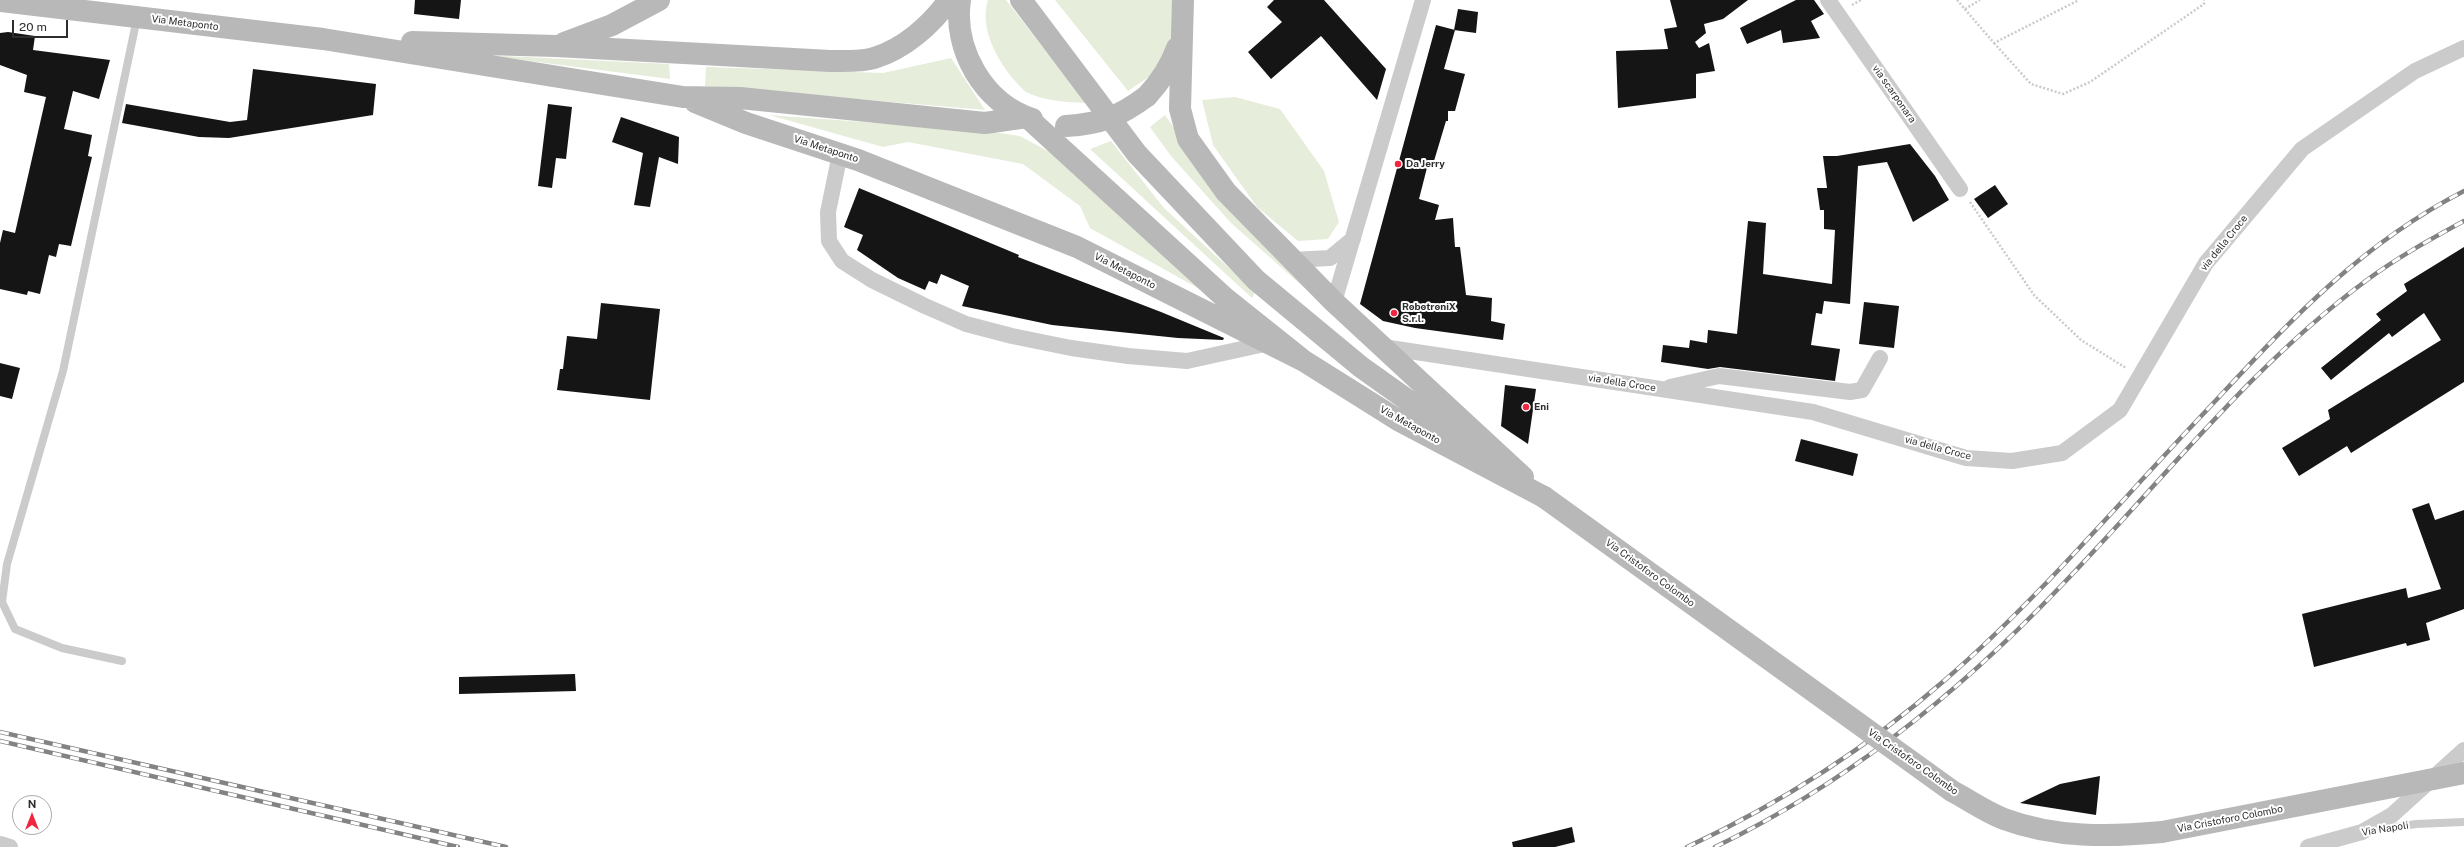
<!DOCTYPE html>
<style>
body{margin:0}
#map{position:relative;width:2464px;height:847px;overflow:hidden;background:#fff;font-family:"Public Sans",sans-serif}
canvas{display:block}
.north{position:absolute;left:12px;top:795px;width:40px;height:40px;box-sizing:border-box;background:#fff;border:1px solid #ababab;border-radius:50%;rotate:0deg;font-size:11px;font-weight:700;line-height:16px;text-align:center;color:#2e2e2e}
.north::after{content:'';display:block;margin:auto;width:14px;height:18px;background:#f1253f;clip-path:polygon(50% 0,100% 100%,50% 72%,0 100%)}
.scale{position:absolute;left:12px;top:20px;width:56px;height:18px;box-sizing:border-box;border:2px solid #2e2e2e;border-top:0;padding-left:5px;font-size:12px;line-height:14px;white-space:nowrap;color:#2e2e2e;-webkit-text-stroke:3px #fff;paint-order:stroke}
</style>
<div id="map">
<canvas width="2464" height="847"></canvas>
<div class="north">N</div>
<div class="scale">20 m</div>
</div>
<script>
const ctx = document.querySelector('canvas').getContext('2d');
ctx.lineJoin = 'round';
function fill(path, color) {
  ctx.fillStyle = color;
  ctx.fill(path, 'evenodd');
}
function trace(path, color, width, dash) {
  ctx.strokeStyle = color;
  ctx.lineWidth = width;
  ctx.lineCap = dash ? 'butt' : 'round';
  ctx.setLineDash(dash || []);
  ctx.stroke(path);
}
function drawText(font, color, halo, rows, align = 'center') {
  ctx.font = font + ' "Public Sans",sans-serif';
  ctx.lineWidth = 4;
  ctx.setLineDash([]);
  ctx.textBaseline = 'middle';
  ctx.strokeStyle = halo;
  ctx.fillStyle = color;
  for (const [text, x, y, turn = 0] of rows) {
    ctx.save();
    ctx.translate(x, y);
    ctx.rotate((+turn || 0) * Math.PI / 180);
    ctx.textAlign = isNaN(turn) ? turn : align;
    if (halo) ctx.strokeText(text, 0, 0);
    ctx.fillText(text, 0, 0);
    ctx.restore();
  }
}
const green = new Path2D(`
 M988 0H1006L1086 103C1066 102 1044 101 1026 92 1022 89 1018 84 1015 81 997 60 979 28 988 0Z
 M1055 0H1174V41L1153 74 1128 91Z
 M483 55 669 64 670 79Z
 M951 58 985 110 705 86 706 67 883 73Z
 M1235 97 1280 109 1324 171 1339 222 1328 239 1298 241 1257 207 1213 145 1202 100Z
 M769 115 985 131 1020 136 1055 155 1205 292 1090 228 1080 206 1023 164 908 142 883 147Z
 M1165 115 1229 208 1341 320 1231 223 1171 156 1150 127Z
 M1111 141 1164 208 1255 292 1252 298 1090 149Z`);
const building = new Path2D(`
 M415 0H461L459 19 414 14Z
 M1274 0H1324L1386 69 1377 100 1321 36 1271 79 1248 52 1282 22 1267 7Z
 M1670 0H1748L1723 19 1704 24 1706 33 1695 42 1699 48 1709 43 1715 71 1696 74V98L1618 108 1616 51 1668 49 1664 29 1677 27Z
 M1796 0H1814L1824 14 1811 21 1820 38 1783 43 1781 30 1747 44 1740 28Z
 M1458 9 1478 12 1476 33 1454 30Z
 M1436 25 1455 30 1444 69 1465 74 1455 111H1448V121H1446L1434 161 1429 160 1419 199 1439 205 1435 220 1453 218 1455 247H1460L1466 295 1492 298 1491 321 1505 324 1503 340 1415 328 1383 321 1360 304Z
 M8 32 35 36 33 50 110 60 99 99 73 91 64 129 92 135 88 156 92 157 71 246 59 244 56 257 49 255 40 294 28 291 27 295 0 289V243L3 230 15 233 46 97 24 92 27 75 0 65V33Z
 M253 69 376 84 373 115 229 138 199 137 122 123 126 104 230 122 247 120Z
 M548 104 572 107 566 159 556 158 552 188 538 186Z
 M621 117 679 137 678 164 659 157 650 207 634 205 643 153 612 142Z
 M1910 144 1935 176 1949 200 1913 222 1887 162 1858 166 1850 304 1824 301 1822 314 1816 313 1811 345 1840 349 1835 381 1720 367 1708 369 1661 362 1663 345 1689 348 1690 340 1707 343 1708 330 1737 334 1748 221 1766 223 1763 274 1832 284 1835 230 1824 229V210H1820L1817 188H1827L1823 156H1837Z
 M1995 185 2008 204 1988 218 1974 199Z
 M859 188 1019 255 1018 257 1161 312 1224 338 1223 340 1178 338 1052 325 962 306 969 286 941 274 937 284 929 281 925 290 898 278 857 250 863 235 844 227Z
 M2464 247V382L2351 453 2347 446 2299 476 2282 448 2330 419 2328 410 2441 340 2424 313 2392 337 2389 333 2331 380 2321 368 2381 320 2376 314 2407 291 2404 284Z
 M1864 302 1899 306 1894 348 1859 344Z
 M601 303 660 309 650 400 557 390 560 369H563L567 336 597 339Z
 M0 363 20 368 12 399 0 396Z
 M1505 385 1536 389 1528 444 1501 426Z
 M1801 439 1858 454 1853 476 1795 461Z
 M2429 503 2435 520 2464 510V609L2426 623 2430 640 2407 646 2406 643 2314 667 2302 614 2406 588 2408 598 2441 589 2412 509Z
 M575 674 576 691 459 694V677Z
 M2100 776 2096 815 2020 803 2060 784Z
 M1572 827 1575 842 1555 847H1513L1512 842Z`);
const path = new Path2D(`
 M1957 0 1994 43 2079 0
 M1852 5 1861 0
 M1965 9 1980 0
 M1994 43 2031 84 2063 94 2090 82 2204 4V0
 M1970 202 2034 295 2081 340 2126 368`);
const service = new Path2D(`
 M122 661 62 648 15 629 2 602 7 564 63 371 137 18
 M2375 830 2416 824 2464 822`);
const minor = new Path2D(`
 M1828 0 1960 189
 M840 154 828 212 829 241 842 261 872 280 925 306 966 324 1012 336 1071 348 1128 356 1187 361 1269 343
 M1292 260 1330 258 1353 239
 M1334 302 1423 0
 M1383 347 1813 412 1966 458 2012 461 2062 453 2120 410 2206 263 2302 149 2415 71 2464 48
 M1670 387 1719 376 1850 392 1862 390 1880 358
 M0 844 10 847
 M2308 847 2362 832 2392 815 2464 750`);
const secondary = new Path2D(`
 M960 0C953 49 983 103 1032 119
 M1021 0 1137 154 1256 280 1361 367 1475 448
 M1183 0 1180 109 1188 139 1226 192 1334 302 1523 477
 M0 1 323 39 683 97 740 98 985 123 1027 117 1225 298 1304 361
 M412 42 556 46 830 61C844 61 861 62 874 58 904 49 931 25 949 0
 M564 43 612 25 659 0
 M1147 96C1161 81 1170 67 1177 48
 M695 102 746 123 858 160 1077 247 1304 361 1398 420 1544 497`);
const rail = new Path2D(`
 M0 732 506 847
 M0 741 458 847
 M1687 847C1780 804 1868 747 1945 680 2033 604 2110 513 2189 429 2277 336 2348 251 2464 191
 M1715 847C1846 784 1960 692 2060 587 2161 483 2250 366 2367 280 2398 257 2431 239 2464 221`);
const secondaryBridge = new Path2D(`
 M1066 126C1100 124 1119 117 1147 96
 M1544 497 1952 791C1969 800 1986 812 2004 819 2055 838 2109 837 2162 832L2464 773`);
const markers = [
 [1398,164,4,"#f1253f"],
 [1394,313,4,"#f1253f"],
 [1526,407,4,"#f1253f"]
];
const streetNames = [
 ["Via Metaponto",185,23,7],
 ["via scarponara",1894,94,55],
 ["Via Metaponto",826,149,18],
 ["via della Croce",2224,243,-51],
 ["Via Metaponto",1125,271,27],
 ["via della Croce",1622,383,9],
 ["Via Metaponto",1410,425,29],
 ["via della Croce",1938,448,15],
 ["Via Cristoforo Colombo",1650,573,36],
 ["Via Cristoforo Colombo",1913,762,35],
 ["Via Cristoforo Colombo",2230,819,-11],
 ["Via Napoli",2385,829,-9]
];
const poiNames = [
 ["Da Jerry",1406,164],
 ["RobotroniX",1402,307],
 ["S.r.l.",1402,319],
 ["Eni",1534,407]
];
fill(green, '#e6eddb');
fill(building, '#151515');
trace(path, '#cbcbcb', 2.5, [2, 2]);
trace(service, '#cbcbcb', 8);
trace(minor, '#cbcbcb', 16);
trace(secondary, '#b8b8b8', 22);
trace(rail, '#838383', 4.5);
trace(rail, '#fff', 3, [9]);
trace(secondaryBridge, '#b8b8b8', 22);
for (const [x, y, r, color] of markers) {
  const dot = new Path2D();
  dot.arc(x, y, r, 0, 2 * Math.PI);
  ctx.fillStyle = color;
  ctx.fill(dot);
  trace(dot, '#fff', 1.5);
}
drawText('10px', '#2e2e2e', '#fff', streetNames);
drawText('bold 10px', '#2e2e2e', '#fff', poiNames, 'left');
</script>
